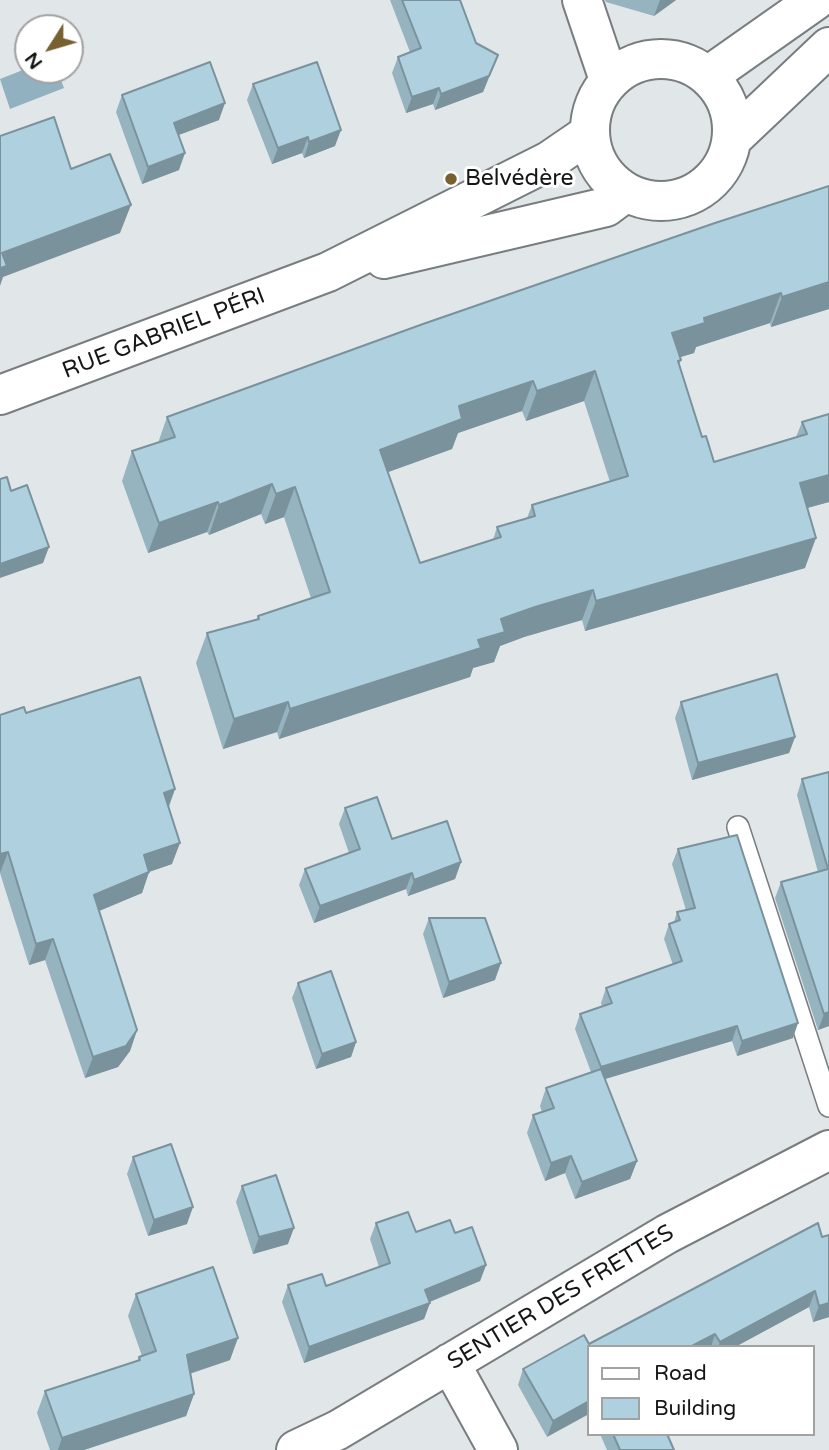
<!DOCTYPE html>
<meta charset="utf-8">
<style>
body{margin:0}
#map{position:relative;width:829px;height:1450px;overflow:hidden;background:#e1e6e8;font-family:"Varela Round",sans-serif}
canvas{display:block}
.legend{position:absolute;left:587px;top:1345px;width:228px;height:91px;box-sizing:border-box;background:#fff;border:2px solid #a1a2a2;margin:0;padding:9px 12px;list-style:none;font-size:21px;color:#151617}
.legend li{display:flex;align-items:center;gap:14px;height:35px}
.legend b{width:35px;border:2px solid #a1a2a2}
.north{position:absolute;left:14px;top:14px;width:70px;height:70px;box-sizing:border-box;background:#fff;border:2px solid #a1a2a2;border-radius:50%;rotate:233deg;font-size:19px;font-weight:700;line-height:28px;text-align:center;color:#151617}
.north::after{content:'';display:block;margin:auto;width:24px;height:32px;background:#796031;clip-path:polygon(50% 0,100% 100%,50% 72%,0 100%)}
</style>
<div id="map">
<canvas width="829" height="1450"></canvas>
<ul class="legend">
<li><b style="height:9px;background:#fff"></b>Road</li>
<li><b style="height:19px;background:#afd0df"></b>Building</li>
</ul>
<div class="north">N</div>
</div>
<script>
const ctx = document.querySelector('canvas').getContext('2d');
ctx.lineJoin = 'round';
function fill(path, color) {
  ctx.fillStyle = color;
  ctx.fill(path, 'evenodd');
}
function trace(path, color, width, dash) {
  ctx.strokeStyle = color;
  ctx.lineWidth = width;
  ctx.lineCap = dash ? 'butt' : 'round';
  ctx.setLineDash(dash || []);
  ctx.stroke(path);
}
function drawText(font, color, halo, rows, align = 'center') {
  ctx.font = font + ' "Varela Round",sans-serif';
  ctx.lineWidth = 6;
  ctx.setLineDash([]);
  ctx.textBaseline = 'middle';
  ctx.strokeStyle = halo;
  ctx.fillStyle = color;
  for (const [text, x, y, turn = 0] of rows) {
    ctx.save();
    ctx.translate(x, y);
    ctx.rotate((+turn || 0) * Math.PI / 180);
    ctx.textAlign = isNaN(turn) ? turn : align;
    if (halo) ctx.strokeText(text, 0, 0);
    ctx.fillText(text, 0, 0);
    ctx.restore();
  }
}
const water = new Path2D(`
 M28 68V70H57L64 88 10 109 0 79Z`);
const service = new Path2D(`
 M738 827 829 1106`);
const minor = new Path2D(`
 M582 0 609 80
 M450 1363 498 1450
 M296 1450 338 1430 667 1234 829 1150`);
const secondary = new Path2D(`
 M590 130a71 71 0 1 1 142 0a71 71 0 1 1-142 0Z
 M708 76 816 0
 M732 139 829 47
 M384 259 606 207 626 192
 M0 395 328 272 549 161 590 133`);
const wall = new Path2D(`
 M390 0H460L476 43 498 55 483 92 435 110 433 104 406 113 392 73 398 57 410 52Z
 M605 0H676L654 16 606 2Z
 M253 84 335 146 304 158 302 153 272 164 247 100Z
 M122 95 219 120 178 135 179 170 142 184 116 112Z
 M829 186V309L771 327 770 323 696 347 694 353 680 357 681 360 679 366 702 437 714 462 796 437 802 422 829 414V502L807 508 805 568 585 631 582 620 524 637 500 646 494 662 473 668 470 677 279 739 277 732 223 749 196 663 207 633 256 620 258 616 311 598 284 517 265 524 261 514 209 535 207 532 148 553 122 481 132 451 158 443 167 417ZM584 401 610 482 532 505 527 518 497 527 493 540 420 563 388 472 452 449 458 433 522 411 526 421Z
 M681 702 795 737 789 753 692 780 675 718Z
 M26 713 175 789 169 807 172 864 149 872 142 893 99 911 137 1030 130 1051 118 1067 85 1078 45 960 29 965 0 873Z
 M829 772V1026L818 1030 775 898 781 882 818 872 797 795 802 779Z
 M345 808 392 839 461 862 455 879 408 896 406 889 314 923 299 885 305 869 349 853 339 824Z
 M678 849 793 1038 737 1056 732 1041 605 1079 637 1161 630 1179 575 1199 565 1173 545 1181 527 1133 533 1115 542 1112 540 1106 546 1088 591 1072 575 1029 580 1014 602 1006 601 1003 606 988 673 965 664 939 669 924 674 922 677 912 686 910 672 864Z
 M429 918 495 980 443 998 423 934Z
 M298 983 356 1042 351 1057 316 1069 292 998Z
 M133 1157 187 1224 148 1236 127 1174Z
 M242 1186 288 1244 253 1254 236 1202Z
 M376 1223 416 1232 455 1233 486 1265 480 1281 430 1302 424 1319 304 1363 282 1302 288 1285 326 1286 379 1267 370 1239Z
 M818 1223 829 1317 813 1322 809 1307 735 1347H589L547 1437 518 1385 523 1369 589 1344Z
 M136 1294 230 1360 190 1374 194 1394 186 1416 84 1450H50L37 1413 45 1391 137 1361 139 1357 142 1356 128 1316Z
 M600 1434H667L674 1450H607Z`);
const shadedWall = new Path2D(`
 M660 0H676L654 16Z
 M498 55 483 92 435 110 441 94Z
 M439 88 433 104 406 113 412 97Z
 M225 103 219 120 168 139 174 123Z
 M341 130 335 146 304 158 309 142Z
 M308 137 302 153 272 164 278 148Z
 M185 153 179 170 142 184 148 167Z
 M131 205 120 233 3 277 0 286V259L2 253Z
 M829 282V309L771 327 782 297Z
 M781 293 770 323 696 347 694 353 661 363 672 333 704 318Z
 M595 371 584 401 526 421 537 391Z
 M533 381 522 411 458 433 452 449 369 479 380 450 459 406Z
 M829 475V502L789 513 800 483Z
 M272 484 261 514 209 535 219 505Z
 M295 487 284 517 265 524 276 494Z
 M218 502 207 532 148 553 159 523Z
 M816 538 805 568 585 631 596 601Z
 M49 547 43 563 0 578V564Z
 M593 590 582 620 524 637 500 646 494 662 473 668 470 677 279 739 290 709 478 640 501 619 535 607Z
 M288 702 277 732 223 749 234 719Z
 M795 737 789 753 692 780 698 763Z
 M175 789 167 810 164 793Z
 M180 843 172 864 137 876 144 855Z
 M8 852 0 873V854Z
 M461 862 455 879 408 896 414 880Z
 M149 872 142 893 87 916 94 895Z
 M412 873 406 889 314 923 320 906Z
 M53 939 45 960 29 965 36 944Z
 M501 963 495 980 443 998 449 982Z
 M829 1012V1026L818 1030 824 1014Z
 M798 1023 793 1038 737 1056 742 1041Z
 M737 1026 732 1041 595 1082 601 1067Z
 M137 1030 130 1051 118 1067 85 1078 93 1057Z
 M356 1042 351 1057 316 1069 322 1054Z
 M571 1156 565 1173 545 1181 551 1163Z
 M637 1161 630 1179 575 1199 582 1182Z
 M193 1207 187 1224 148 1236 154 1220Z
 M294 1228 288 1244 253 1254 259 1237Z
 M486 1265 480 1281 419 1306 425 1290Z
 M815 1291 809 1307 735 1347H718L720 1342Z
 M430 1303 424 1319 304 1363 309 1347Z
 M829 1303V1317L813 1322 819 1306Z
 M715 1334 711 1347H690Z
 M238 1338 230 1360 179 1377 187 1355Z
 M194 1394 186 1416 84 1450H58L62 1438Z
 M589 1401V1414L547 1437 553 1421Z`);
const building = new Path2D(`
 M402 0H460L476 43 498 55 489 76 441 94 439 88 412 97 398 57 421 48Z
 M210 62 225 103 174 123 185 153 148 167 122 95Z
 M317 62 341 130 309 142 308 137 278 148 253 84Z
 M54 117 71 169 110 154 131 205 2 253 7 266 0 268V136Z
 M829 186V282L782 297 781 293 704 318 705 323 672 333 681 360 678 361 702 437 706 436 714 462 807 434 802 422 829 414V475L800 483 816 538 596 601 593 590 535 607 501 619 505 632 478 640 481 648 290 709 288 702 234 719 207 633 259 619 258 616 330 592 295 487 276 494 272 484 219 505 218 502 159 523 132 451 175 437 167 417 423 324 715 223ZM595 371 628 476 532 505 535 516 497 527 501 537 420 563 380 450 462 419 459 406 533 381 537 391Z
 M7 477 11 491 27 485 49 547 0 564V479Z
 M777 674 795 737 698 763 681 702Z
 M140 677 175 789 164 793 180 843 144 855 149 872 94 895 137 1030 126 1046 93 1057 53 939 36 944 8 852 0 854V715L24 707 26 713Z
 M829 772V1012L824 1014 781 882 828 869 802 779Z
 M377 797 392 839 447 821 461 862 414 880 412 873 320 906 305 869 360 849 345 808Z
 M737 835 798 1023 742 1041 737 1026 601 1067 580 1014 612 1003 606 988 682 961 669 924 680 920 677 912 695 908 678 849Z
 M429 918H485L501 963 449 982Z
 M331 971 356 1042 322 1054 298 983Z
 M601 1069 637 1161 582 1182 571 1156 551 1163 533 1115 554 1108 546 1088Z
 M171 1144 193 1207 154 1220 133 1157Z
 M276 1175 294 1228 259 1237 242 1186Z
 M408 1212 416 1232 450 1220 455 1233 472 1227 486 1265 425 1290 430 1303 309 1347 288 1285 322 1274 326 1286 390 1263 376 1223Z
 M818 1223 822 1237 829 1235V1303L819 1306 815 1291 720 1342 715 1334 690 1347H589V1401L553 1421 523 1369 584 1335 589 1344Z
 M213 1267 238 1338 187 1355 194 1394 62 1438 45 1391 140 1360 139 1357 156 1351 136 1294Z
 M613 1434H667L674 1450H620Z`);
const markers = [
 [451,179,7,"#796031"]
];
const poiNames = [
 ["Belvédère",465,179]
];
const streetNames = [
 ["RUE GABRIEL PÉRI",164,334,-21],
 ["SENTIER DES FRETTES",561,1298,-31]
];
fill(water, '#92b1c0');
trace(service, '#787d7f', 24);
trace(minor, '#787d7f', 42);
trace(secondary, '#787d7f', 42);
trace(service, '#fff', 21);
trace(minor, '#fff', 38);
trace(secondary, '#fff', 38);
fill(wall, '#96b3c0');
fill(shadedWall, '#7a929c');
fill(building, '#afd0df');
trace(building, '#7a929c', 2);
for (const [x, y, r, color] of markers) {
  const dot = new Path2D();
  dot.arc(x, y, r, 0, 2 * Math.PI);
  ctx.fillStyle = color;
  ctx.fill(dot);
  trace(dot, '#fff', 2.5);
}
drawText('23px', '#151617', '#fff', poiNames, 'left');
drawText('23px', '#151617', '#fff', streetNames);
</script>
